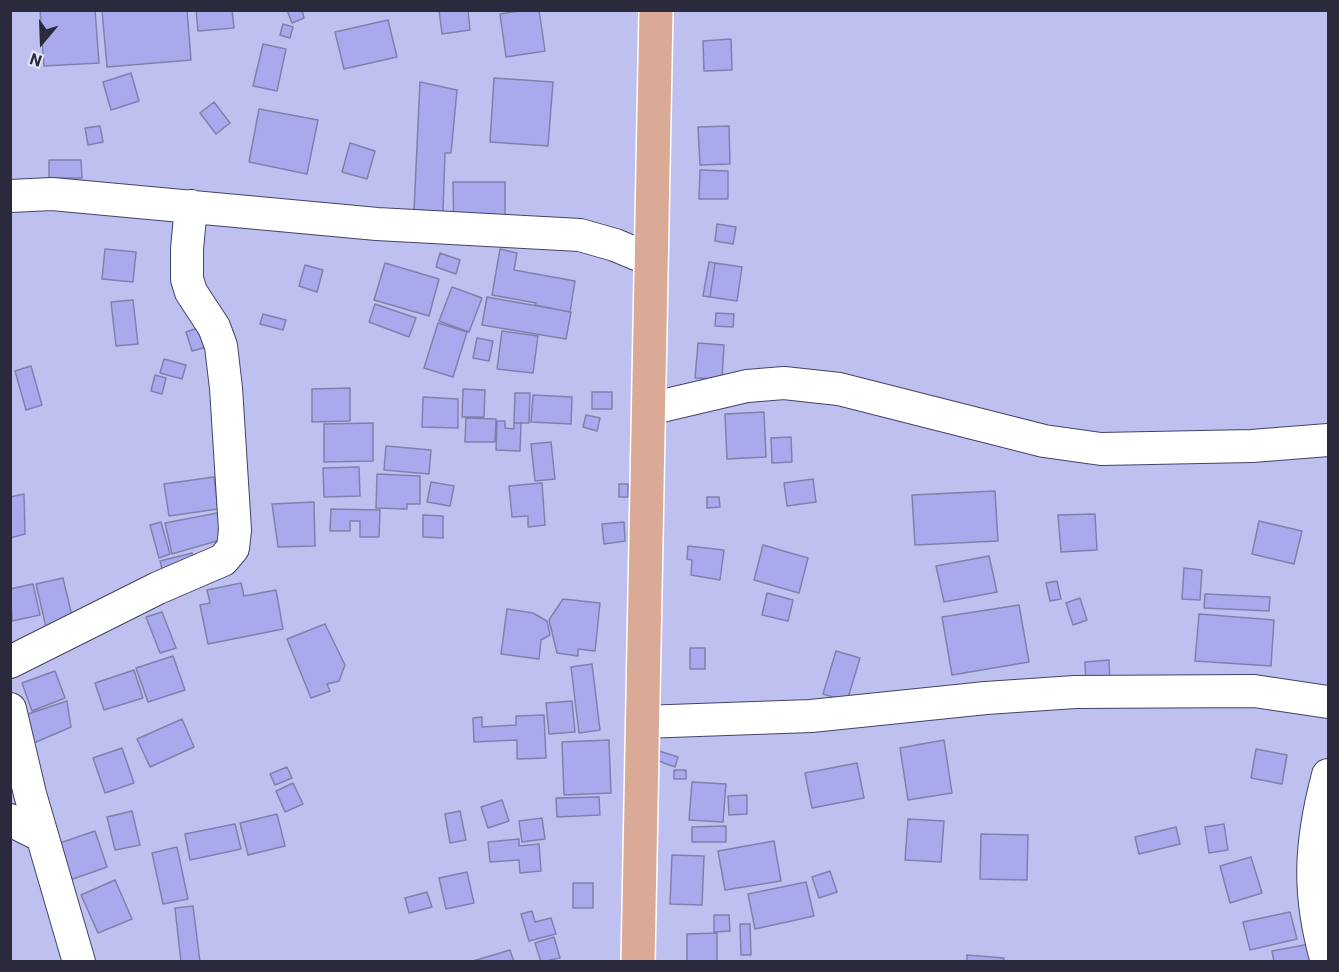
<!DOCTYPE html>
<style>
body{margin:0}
#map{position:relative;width:1339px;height:972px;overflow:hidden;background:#bec0ef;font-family:Roboto,sans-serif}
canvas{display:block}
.frame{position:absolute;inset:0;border:12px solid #2a2a3c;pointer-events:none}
.north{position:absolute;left:12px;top:12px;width:60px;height:60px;-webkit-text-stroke:4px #e1e3fb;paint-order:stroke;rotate:199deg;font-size:16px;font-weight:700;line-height:24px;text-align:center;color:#2a2a3c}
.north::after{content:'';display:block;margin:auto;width:21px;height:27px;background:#2a2a3c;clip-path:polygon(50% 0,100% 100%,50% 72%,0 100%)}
</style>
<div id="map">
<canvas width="1339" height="972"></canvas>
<div class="frame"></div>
<div class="north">N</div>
</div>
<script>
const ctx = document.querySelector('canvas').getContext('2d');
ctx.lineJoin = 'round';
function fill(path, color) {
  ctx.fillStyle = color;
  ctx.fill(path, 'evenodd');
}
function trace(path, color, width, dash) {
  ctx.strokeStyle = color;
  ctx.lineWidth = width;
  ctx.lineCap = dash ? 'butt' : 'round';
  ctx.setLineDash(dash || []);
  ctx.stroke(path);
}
const building = new Path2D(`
 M40 10H95L99 63 44 66Z
 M102 10H187L191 60 107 67Z
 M196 10H232L234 28 198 31Z
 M287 10H302L304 18 292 23Z
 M439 10H468L470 30 442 34Z
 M525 10H539L545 51 506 57 500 14Z
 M388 20 397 57 344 69 335 32Z
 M283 24 293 27 290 38 280 35Z
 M731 39 732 70 704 71 703 41Z
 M263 44 286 49 277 91 253 86Z
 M131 73 139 101 111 110 103 82Z
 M494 78 553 82 548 146 490 142Z
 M420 82 457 90 451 153H445L443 212 414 210Z
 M214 102 230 123 216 134 200 113Z
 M259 109 318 120 307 174 249 162Z
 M100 126 103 142 88 145 85 128Z
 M729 126 730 164 700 165 698 127Z
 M350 143 375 151 367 179 342 172Z
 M49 160H81L82 178H49Z
 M700 170 728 171V199H699Z
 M453 182H505V222L454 234Z
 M717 224 736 227 733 244 715 241Z
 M105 249 136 252 133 282 102 279Z
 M500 249 517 253 514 270 575 281 570 312 535 305 536 303 492 295Z
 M440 253 460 260 456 274 436 267Z
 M709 262 715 263 710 297 703 296Z
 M385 263 439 279 429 316 374 300Z
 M715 263 742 267 737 301 710 297Z
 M305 265 323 270 317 292 299 286Z
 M452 287 482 298 469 332 439 321Z
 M487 297 571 312 566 339 482 325Z
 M133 300 138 344 116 346 111 302Z
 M375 304 416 318 409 337 369 322Z
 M716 313 734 314 733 327 715 326Z
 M263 314 286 320 283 330 260 324Z
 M438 323 467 332 453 377 424 368Z
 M204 326 210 346 192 351 186 332Z
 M502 331 538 336 533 373 497 369Z
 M477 338 493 341 489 361 473 358Z
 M698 343 724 345 722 379 695 378Z
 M164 359 186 365 182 379 160 373Z
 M31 366 42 405 26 410 15 371Z
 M155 375 166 378 162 394 151 391Z
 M350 388V421L312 422V389Z
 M463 389 485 390 484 417H462Z
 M592 392H612V409H592Z
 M515 393H530L529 423H514Z
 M533 395 572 397 571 424 531 422Z
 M423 397 458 399V428L422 427Z
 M764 412 766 457 727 459 725 414Z
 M586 415 600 418 597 431 583 427Z
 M466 418 496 419 495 442H465Z
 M497 421H505V428L514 429V423H521L520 451 496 450Z
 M373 423V461L324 462V424Z
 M791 437 792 462 772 463 771 438Z
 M551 442 555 479 535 481 531 444Z
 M386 446 431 450 429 474 384 470Z
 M359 467 360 496 324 497 323 468Z
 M377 474 420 476V504H407V509L376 508Z
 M214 477 218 509 169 516 164 484Z
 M813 479 816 502 787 506 784 483Z
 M431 482 454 486 450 506 427 502Z
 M542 483 545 525 528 527V516L512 517 509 486Z
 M619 484H628V497H619Z
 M995 491 998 541 915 545 912 495Z
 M24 494 25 534 10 538V497Z
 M707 497H719L720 507 707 508Z
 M314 502 315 546 278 547 272 504Z
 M331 509 380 510 379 537H360V521H350V531H330Z
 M217 513 227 538 172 554 165 523Z
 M1095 514 1097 550 1061 552 1058 515Z
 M423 515 443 516V538L423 537Z
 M1259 521 1302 531 1294 564 1252 554Z
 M161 522 170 554 159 558 150 525Z
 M624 522 625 541 604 544 602 524Z
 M763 545 808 558 799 593 754 580Z
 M688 546 724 550 720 580 691 575 692 560 687 559Z
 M192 553 198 575 166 584 160 561Z
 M989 556 997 592 944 602 936 566Z
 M1184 568 1202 570 1200 600 1182 599Z
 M63 578 75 629 48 636 36 584Z
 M1057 581 1061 599 1050 601 1046 583Z
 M241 583 244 596 276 590 283 629 208 644 200 605 210 603 207 590Z
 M33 584 40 615 12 621 10 589Z
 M767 593 793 600 788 621 762 615Z
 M1205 594 1270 597 1269 611 1204 608Z
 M1080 598 1087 620 1073 625 1066 603Z
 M563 599 600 603 595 651 578 649V656L557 653 549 620Z
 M1019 605 1029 662 952 675 942 617Z
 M507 609 533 613 547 621 550 635 541 640 539 659 501 654Z
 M162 612 176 648 160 653 146 617Z
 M1199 614 1274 620 1271 666 1195 661Z
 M325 624 345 665 339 681 327 684 330 691 311 698 287 639Z
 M690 648H705V669H690Z
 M836 651 860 658 847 701 823 694Z
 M173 656 185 690 148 702 136 668Z
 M1109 660 1110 686 1086 687 1085 662Z
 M592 664 600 730 579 733 571 667Z
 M134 670 143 698 104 710 95 683Z
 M55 671 65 698 32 711 22 683Z
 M67 701 71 727 34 743 22 716Z
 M572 701 575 732 549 734 546 703Z
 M544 715 546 758 517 759V740L474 742 473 718 482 717V727L516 725V716Z
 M182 719 194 747 150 767 137 739Z
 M609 740 611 793 564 795 562 742Z
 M944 740 952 793 908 800 900 748Z
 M122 748 134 783 105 793 93 758Z
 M1256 749 1287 755 1282 784 1251 778Z
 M659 751 678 757 675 767 656 760Z
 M857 763 864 798 812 808 805 773Z
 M287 767 292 778 275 785 270 774Z
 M674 770H686V779H674Z
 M692 782 726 784 723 822 689 820Z
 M293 783 303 804 285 812 276 791Z
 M747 795V814L729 815 728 796Z
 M599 797 600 815 557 817 556 798Z
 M502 800 509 821 488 828 481 807Z
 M132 811 140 845 115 850 107 817Z
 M460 811 466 840 450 843 445 814Z
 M277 814 285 846 248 855 240 823Z
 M542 818 545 839 522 842 519 821Z
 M908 819 944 821 941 862 905 860Z
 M235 824 241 849 190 860 185 834Z
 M1224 824 1228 850 1209 853 1205 827Z
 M726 826V842H692V827Z
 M1176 827 1180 844 1139 854 1135 837Z
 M95 831 107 867 70 880 57 844Z
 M981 834 1028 835 1027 880 980 879Z
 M519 839V846L539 844 541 871 520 873 519 860 490 862 488 842Z
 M774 841 781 881 725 890 718 851Z
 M177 847 188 899 163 904 152 853Z
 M672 855 704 856 702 905 670 904Z
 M1251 857 1262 893 1230 903 1220 866Z
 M830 871 837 892 819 898 812 877Z
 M467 872 474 903 446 909 439 878Z
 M115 880 132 919 98 933 81 895Z
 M806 882 814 916 755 929 748 894Z
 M573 883H593V908H573Z
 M427 892 432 907 409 913 405 898Z
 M193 906 200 962H181L175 908Z
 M532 911 535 922 551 918 556 934 529 941 521 914Z
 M1290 912 1297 939 1250 950 1243 922Z
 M714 915H729L730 931 714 932Z
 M740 924H750L751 955H741Z
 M717 933V962H687V934Z
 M554 937 560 958 541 962 535 943Z
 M1310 944 1313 962H1274L1272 951Z
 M510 950 514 962 473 961Z
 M967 955 1004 958 1003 962H967Z`);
const minor = new Path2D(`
 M10 196 52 194 377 224 580 235 615 245 651 260
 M649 409 747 386 784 383 839 389 1044 441 1101 449 1252 446 1328 440
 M10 662 158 588 223 560 233 548 235 530 226 388 221 346 214 327 191 292 187 279V249L191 206
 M10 709 30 794 79 962
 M642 722 811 716 986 698 1075 692 1254 691 1328 702
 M10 820 42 836
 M1327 962C1307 893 1310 843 1328 775`);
const major = new Path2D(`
 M638 962 656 10`);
fill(building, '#a9a9ed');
trace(building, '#8080ac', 1.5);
trace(minor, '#43436a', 34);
trace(major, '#fff', 36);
trace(minor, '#fff', 32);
trace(major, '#daaa96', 33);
</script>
